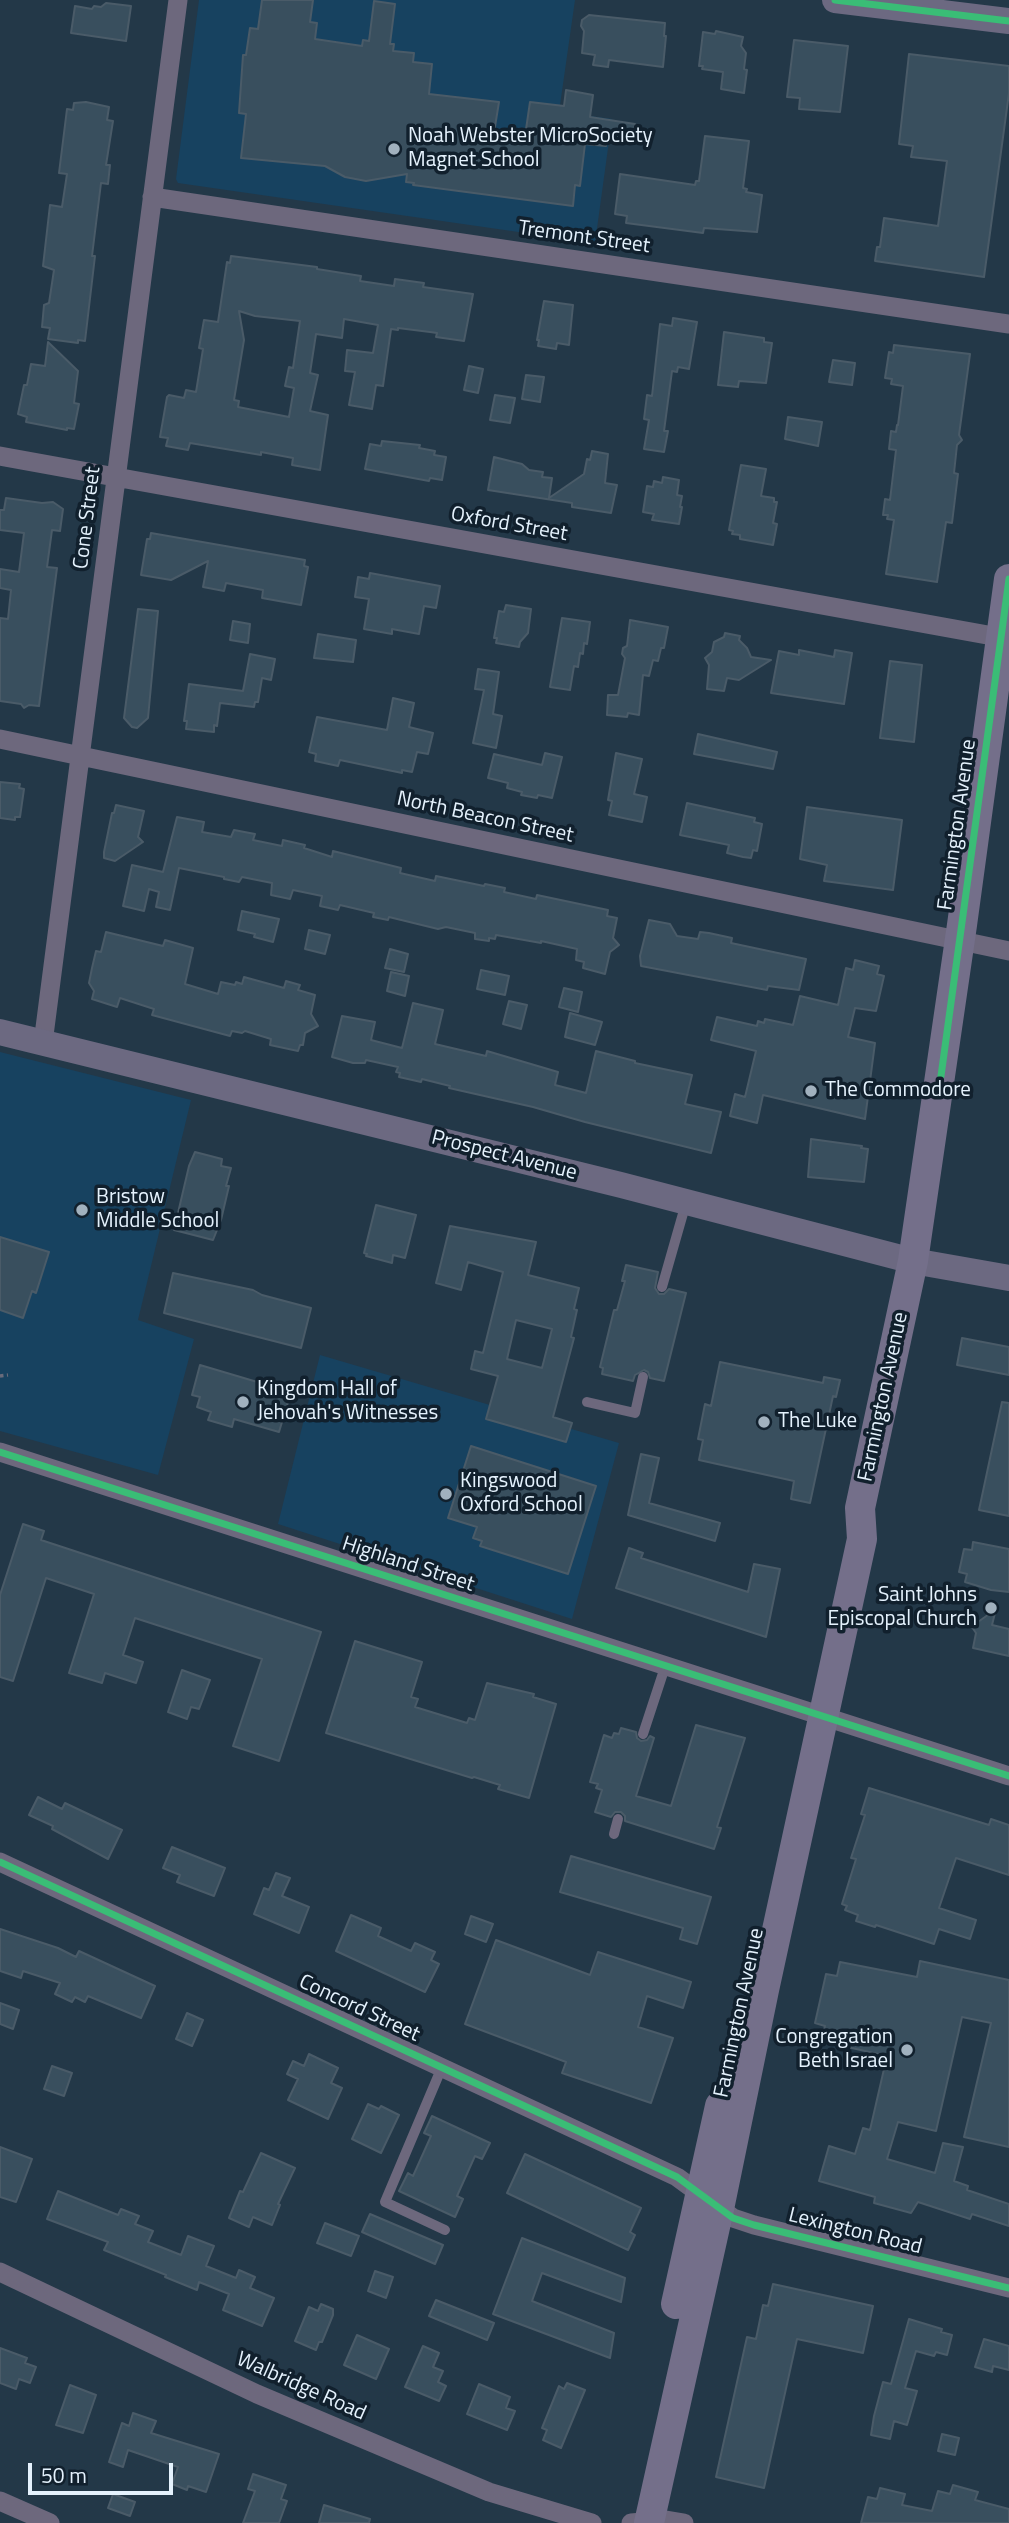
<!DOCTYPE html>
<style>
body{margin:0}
#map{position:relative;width:1009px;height:2523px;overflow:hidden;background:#233848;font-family:"Titillium Web",sans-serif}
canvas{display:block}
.scale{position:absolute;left:28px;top:2463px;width:145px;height:32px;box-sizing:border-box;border:4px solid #e5f2fd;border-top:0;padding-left:9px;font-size:21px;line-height:24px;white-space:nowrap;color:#e5f2fd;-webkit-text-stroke:5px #11202d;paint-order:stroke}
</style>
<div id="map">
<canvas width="1009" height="2523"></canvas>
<div class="scale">50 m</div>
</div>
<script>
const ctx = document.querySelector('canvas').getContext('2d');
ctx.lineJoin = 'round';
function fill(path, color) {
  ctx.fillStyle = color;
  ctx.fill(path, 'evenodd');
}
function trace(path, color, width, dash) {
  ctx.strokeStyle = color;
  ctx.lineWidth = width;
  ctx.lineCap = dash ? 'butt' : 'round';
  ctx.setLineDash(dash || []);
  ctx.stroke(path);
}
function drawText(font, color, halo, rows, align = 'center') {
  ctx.font = font + ' "Titillium Web",sans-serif';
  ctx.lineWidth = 7;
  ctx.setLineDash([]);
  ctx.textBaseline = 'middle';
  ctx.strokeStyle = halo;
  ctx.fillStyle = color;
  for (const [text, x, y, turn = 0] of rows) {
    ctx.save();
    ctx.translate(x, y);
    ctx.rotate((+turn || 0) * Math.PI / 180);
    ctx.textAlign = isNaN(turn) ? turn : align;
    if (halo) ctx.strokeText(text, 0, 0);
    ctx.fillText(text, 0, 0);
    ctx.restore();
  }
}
const built = new Path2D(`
 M199 0H575L559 112 612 119 595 243 178 183 176 179Z
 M0 1052 191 1100 138 1320 194 1339 158 1475 0 1431Z
 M320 1355 619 1443 572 1619 278 1524Z`);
const building = new Path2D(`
 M262 0H313L310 22 317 23 315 39 362 46 363 40 369 41 374 1 395 4 390 44H394L393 51 414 53 413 62 432 64 429 94 499 102 493 139 524 143 530 102 564 106 566 90 593 95 590 117 635 124 632 144 606 140V146L585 144 580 186 575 185 573 206 413 185 414 183 406 182 407 174 366 181 345 177 325 166 241 158 246 114 239 113 243 55H246L250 28 258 29Z
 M106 3 131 6 126 41 71 33 75 6 92 9 94 6 101 7Z
 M589 15 665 23 664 36H666L663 67 609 60 608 67 593 65 595 55 582 53 584 31 581 26 582 20Z
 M716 31 743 37 741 46 746 53 744 69 747 70 744 93 721 89 723 72 702 69 703 66H699L703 32 715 34Z
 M794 40 848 46 840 112 799 109 800 98 787 97Z
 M909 54 1009 66V93L984 277 875 261 877 247H880L884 218 938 226 947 161 911 157 913 146 899 144Z
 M86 102 109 107 107 120 113 121 106 165H110L108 184 101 183 92 256H95L85 341 78 340V343L48 339 50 328 42 327 44 305 49 303 54 270 43 266 50 205 62 207 67 174 59 173 67 109 73 110 74 103Z
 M705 136 749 141 743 188 747 189 746 192 762 195 757 232 704 228 703 233 626 223 627 216 615 214 620 174 695 185 696 181H699Z
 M231 256 317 267V269L361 276 360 281 394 286 395 279 424 283 423 287 473 294 464 341 436 337 437 333 430 332 398 328V330L391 329 383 386 376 385 372 409 349 405 355 372 345 371 347 350 373 353 378 325 344 319 342 338 316 334 310 373 318 375 310 411 328 415 320 470 292 465 293 458 261 452V455L190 443 188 450 166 446 168 438 160 437 167 397 169 395 184 398 186 390 196 392 203 349 199 348 204 320 218 322 227 262 230 263ZM239 311 255 316 300 321 293 368 289 367 285 386 294 388 289 417 238 407 239 401 234 400 244 340Z
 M544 301 573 305 569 345 557 343 556 349 538 346 539 340H537Z
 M673 318 697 322 689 369 678 367 677 372 672 371 664 431H668L664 452 644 449 649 420 644 419 647 395 652 396 660 324 672 326Z
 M724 332 764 338V342L772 343 766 383 739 381 738 387 718 385Z
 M48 342 78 371 74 403 79 404 74 429 67 428V430L26 422 27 417 18 414 24 385H27L31 364 45 366Z
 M894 345 970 354 959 435 962 440 957 445 954 473 958 474 952 523 946 522 937 582 886 574 894 520 887 519 888 515H883L885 499 890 500 896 450 889 449 891 431 896 432 897 425H898L903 386 891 384 892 379 885 378 889 352 893 353Z
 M833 360 855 363 852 385 829 382Z
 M469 366 483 369 478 393 464 390Z
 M526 375 544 377 540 402 522 399Z
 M495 395 515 398 510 423 490 420Z
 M788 417 822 422 818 446 785 439Z
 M382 441 420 445 419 448 435 451 434 455 446 457 442 480 430 478 429 481 365 469 370 444 381 446Z
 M592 451 608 454 605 483 617 485 611 513 572 507V503L488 490 494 457 522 464 529 470 543 472 542 477 552 478 549 498 584 474 587 459 590 460Z
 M741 465 766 469 761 496 774 498V502H777L773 523 777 524 773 545 740 539V535L732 534 733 531 729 530Z
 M663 477 679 480 677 495 682 496 680 507H682L679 524 652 520 654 514 643 512 647 486 653 487 654 481 662 483Z
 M6 498 42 503 53 502 63 509 60 531 52 530 47 567 57 568 39 706 29 705 24 708 21 704 0 701V618L8 619 11 590 0 588V569L19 572 24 533 0 530V510H4Z
 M151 533 305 560 304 566 308 567 301 605 262 598 263 590 226 583 224 591 203 587 208 561 171 580 141 575 147 539H150Z
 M370 573 440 586 436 608 424 606 419 634 392 629V634L364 629 369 599 355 597 358 577 369 579Z
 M506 605 531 609 528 633 520 642 519 647 496 643 497 638H494L499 611 504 612Z
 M138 609 158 611 148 718 137 728 132 727 124 718Z
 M562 618 590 622 587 644 584 643 583 654 580 653 578 667 574 666 570 690 550 687Z
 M630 620 668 627 664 648H661L658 661 653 660 649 676 643 675 639 715 628 713 627 717 607 715 608 695H618L625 658 622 654 623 648 627 646Z
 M233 621 250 624 248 643 230 640Z
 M725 633 740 636 739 640 747 648 751 657 771 660 739 680 727 678 724 691 707 689 709 665 705 658 712 652 714 642 724 637Z
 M318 634 356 640 353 662 314 658Z
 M799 650 834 657 835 650 852 653 844 704 771 693 779 651 799 655Z
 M250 654 275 659 271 680 262 678 258 702H255L254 707 220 703 217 726 214 725V732L186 729 187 721H184L189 684 243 691Z
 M890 661 922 665 914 742 880 738Z
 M478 669 499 672 493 714 502 716 496 748 473 743 484 690 475 689Z
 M393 698 414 703 409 727 433 733 428 754 417 752 412 772 402 770V773L340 760 338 766 315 761 316 754 309 752 317 717 387 730Z
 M698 734 777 752 773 769 694 754Z
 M545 753 562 757 552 798 538 795 537 798 521 795 522 792 507 788 508 783 488 778 494 754 542 765Z
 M616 753 642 759 634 794 647 797 642 822 609 815 612 801 608 800Z
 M0 782 20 784 19 788 24 789 20 817H15V820L0 818Z
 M687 803 755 818 754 822 762 824 757 851 753 850 751 858 743 857 727 853 729 845 680 835Z
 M116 805 144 811 138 837 143 842 115 861 104 858V852L112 813H114Z
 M807 807 902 820 893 890 824 881 827 865 800 859Z
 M177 817 204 822 202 832 231 837 234 830 255 834 253 840 282 846 283 840 305 845 304 848 332 857 333 851 401 868 400 873 435 881 436 876 484 886 485 884 505 888 504 892 536 899 537 895 608 910 607 916 617 918 613 938 619 945 610 952 605 974 583 968 584 962 576 960 577 949 541 941V943L496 935 495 939 489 938V941L475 939V933L446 927 438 929 389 917 388 920 373 917 374 913 340 905 338 910 320 906 322 896 293 890 290 899 271 895 272 883 242 877 239 882 224 879V877L179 868 170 910 156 907 159 892 149 889 144 911 123 906 132 865 163 872Z
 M242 911 279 919 273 942 254 937 255 934 238 930Z
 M649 920 670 924 677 936 698 939 700 932 709 933 732 938 731 943 806 959 799 990 768 986 767 990 641 966 640 956Z
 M309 930 330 935 325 954 305 949Z
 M106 932 163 946 165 940 193 948 185 984 218 994 221 982 235 985 236 982 242 984 244 977 284 988 286 981 300 985 298 990 315 995 311 1014 318 1026 305 1033 303 1045H300L298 1051 270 1045 271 1039 245 1031 242 1033 232 1031 230 1036 152 1015 154 1009 120 998 117 1007 92 999 94 991 89 983 92 968 96 951 101 952Z
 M390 949 408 954 404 972 385 968Z
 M855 960 879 966 877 974 884 976 876 1011 855 1008 848 1037 875 1043 865 1119 763 1095 757 1123 730 1116 735 1094 745 1097 756 1051 711 1040 717 1017 757 1026 758 1021 764 1023 765 1019 793 1025 800 996 838 1005 846 968 853 970Z
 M481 970 509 976 505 995 477 989Z
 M391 972 409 976 405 996 387 991Z
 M564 988 582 992 578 1012 559 1007Z
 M509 1001 527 1005 521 1029 503 1024Z
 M413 1003 443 1010 435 1044 486 1056 487 1051 558 1072 555 1085 586 1093 596 1051 635 1061V1063L692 1075 685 1104 721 1112 711 1153 585 1122 533 1107 449 1088 450 1086 422 1079 421 1082 399 1077 400 1073 396 1072 398 1067 366 1060 365 1063H353L332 1057 342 1016 375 1022 371 1040 402 1048Z
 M570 1013 602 1022 595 1045 565 1037Z
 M811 1139 862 1146 861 1148 868 1149 864 1182 808 1177Z
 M195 1152 222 1159 221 1166 231 1168 226 1186H229L221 1220 213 1240 174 1230 189 1166Z
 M376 1205 416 1215 405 1258 393 1255 392 1263 366 1256 367 1254 364 1253Z
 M450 1226 536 1242 528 1275 579 1288 574 1309 577 1310 571 1337 574 1338 553 1417 572 1423 566 1442 486 1419 498 1376 471 1369 475 1351 483 1353 503 1272 468 1262 461 1290 436 1283ZM516 1320 552 1329 542 1368 507 1359Z
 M0 1237 49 1252 36 1293 32 1291 23 1318 0 1310Z
 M626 1265 658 1272 655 1288 659 1294H664L669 1289 686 1293 664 1381 650 1378 648 1372 644 1370 635 1375 633 1381 602 1374 603 1368 600 1367 614 1310H617L625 1281H622Z
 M173 1273 253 1290 262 1295 311 1308 301 1348 164 1313Z
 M962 1338 1009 1347V1375L957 1365Z
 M720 1362 823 1383 824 1377 840 1380 836 1397 833 1396 810 1503 791 1499 794 1481 699 1460 703 1440 698 1439 705 1404 711 1406Z
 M200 1365 291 1392 279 1432 234 1419 232 1427 208 1420 211 1412 197 1407 200 1397 192 1395Z
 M1002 1402 1009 1403V1516L979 1510Z
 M471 1446 596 1486 568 1574 480 1546 482 1541 473 1538 477 1527 448 1518Z
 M641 1454 659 1458 649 1503 720 1523 715 1541 628 1515Z
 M23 1524 44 1531 41 1540 321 1632 279 1761 233 1746 262 1659 135 1618 123 1655 143 1662 136 1683 105 1673 102 1683 69 1673 94 1594 46 1578 13 1681 0 1677V1595Z
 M973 1542 1009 1549V1592L991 1590 965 1582 967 1574 959 1572 964 1549 972 1550Z
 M629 1548 643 1553 641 1558 748 1592 754 1564 780 1569 766 1637 616 1588Z
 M996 1609 992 1625 1009 1629V1656L973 1648 976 1633 967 1620 978 1622Z
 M355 1641 422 1662 411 1697 418 1699 415 1707 467 1723 469 1718 475 1720 487 1683 534 1694 533 1697 556 1704 529 1798 498 1789 500 1785 474 1777 472 1778 326 1733Z
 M182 1670 210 1680 199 1709 191 1707 187 1719 168 1712Z
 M696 1725 745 1738 717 1827 721 1828 714 1849 625 1821V1816L621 1812H615L611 1817 595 1812 602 1790 596 1788 598 1784 590 1782 604 1735 612 1738 614 1733 619 1734 621 1728 636 1732 637 1738 641 1741 647 1740 650 1736 654 1738 636 1796 671 1806Z
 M869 1788 989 1825 991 1819 1009 1825V1875L956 1858 939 1908 976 1920 970 1939 939 1929 934 1944 876 1925 875 1927 856 1921 858 1915 845 1910 847 1906 842 1904 856 1859 851 1858 865 1815 861 1814Z
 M38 1797 62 1809 65 1803 122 1830 108 1859 52 1829 53 1826 29 1815Z
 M172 1847 225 1868 214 1896 177 1882 180 1875 163 1868Z
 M571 1856 711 1897 697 1944 680 1939 683 1928 560 1892Z
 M276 1873 290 1878 282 1896 309 1907 299 1933 254 1914 264 1888 269 1890Z
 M351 1915 381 1928 378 1936 411 1951 415 1943 435 1952 431 1960 439 1964 425 1992 336 1951Z
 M471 1916 493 1924 486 1942 465 1934Z
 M0 1929 58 1948 76 1957 79 1951 155 1986 141 2018 88 1996 85 2002 75 1997 72 2002 55 1994 60 1983 23 1971 21 1978 0 1971Z
 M496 1940 590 1975 598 1952 691 1982 683 2008 647 1996 638 2027 673 2038 651 2103 562 2073 566 2062 465 2024Z
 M920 1961 1009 1980V2147L964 2137 991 2023 962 2017 936 2131 898 2122 887 2159 935 2173 943 2143 963 2147 954 2181 968 2186 967 2190 1009 2204V2226L972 2214 970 2219 918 2202 911 2213 874 2203 875 2197 819 2181 829 2146 855 2154 863 2128 870 2130 887 2056 821 2041 825 2026 815 2023 826 1974 837 1976 840 1962 917 1977Z
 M0 2003 19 2010 13 2029 0 2024Z
 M187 2013 203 2020 192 2046 176 2039Z
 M309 2054 338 2068 331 2083 342 2088 328 2119 288 2100 298 2079 287 2074 293 2061 304 2066Z
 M52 2066 72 2073 64 2096 44 2089Z
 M368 2104 379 2109 381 2106 399 2115 381 2153 352 2139Z
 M432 2116 490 2143 482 2159 475 2156 457 2196 463 2199 455 2217 399 2191 408 2173 413 2176 431 2136 424 2133Z
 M0 2147 32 2159 16 2202 0 2197Z
 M261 2153 295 2168 278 2204 280 2205 272 2225 253 2217 249 2227 229 2218 240 2191 243 2192Z
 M525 2154 641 2208 630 2232 635 2235 628 2250 507 2193Z
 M58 2191 118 2215 121 2209 139 2216 135 2224 153 2231 148 2242 181 2255 188 2236 214 2246 206 2266 236 2278 239 2270 255 2277 250 2288 274 2298 262 2326 223 2310 229 2294 199 2282 197 2290 165 2277 166 2275 104 2250 108 2242 47 2219Z
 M370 2214 443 2245 435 2264 362 2232Z
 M325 2223 359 2236 351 2256 317 2243Z
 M522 2238 625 2278 621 2302 542 2273 532 2301 614 2333 610 2358 493 2314Z
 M375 2271 393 2277 386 2298 368 2291Z
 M773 2284 873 2306 863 2353 797 2339 764 2488 716 2477 747 2337 756 2339 763 2305 768 2306Z
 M436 2300 494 2323 487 2340 429 2316Z
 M321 2304 333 2309V2315L322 2342H319L316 2350 295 2341 309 2307 318 2311Z
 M909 2319 942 2329 941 2332 952 2335 947 2355 936 2352 934 2356 916 2351 905 2388 917 2391 907 2425 894 2421 890 2439 871 2435 874 2416 883 2382 891 2384Z
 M357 2335 389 2349 376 2379 344 2365Z
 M984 2339 1009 2346V2370L993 2366 992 2372 975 2367Z
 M423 2346 439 2353 433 2367 443 2371 438 2382 446 2386 439 2401 405 2387Z
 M0 2348 27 2358 25 2363 36 2367 30 2383 19 2379 16 2389 0 2383Z
 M567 2383 585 2390 561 2448 543 2440 547 2430 542 2428 559 2386 564 2389Z
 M479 2384 510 2397 506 2408 515 2411 507 2430 467 2414Z
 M70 2385 96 2395 83 2433 56 2425Z
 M133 2413 156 2421 151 2433 219 2454 206 2492 188 2486 187 2490 172 2484 178 2467 128 2450 123 2467 109 2462 122 2423 129 2426Z
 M942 2434 959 2438 955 2455 938 2451Z
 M253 2474 286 2485 281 2499 287 2501 279 2523H243L255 2491 248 2489Z
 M953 2485 978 2492 975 2500 1009 2509V2523H861L868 2497 877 2499 880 2488 905 2494 902 2505 932 2511 938 2491 950 2494Z
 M113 2494 135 2502 130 2516 108 2508Z
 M324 2505 370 2519 369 2523H319Z`);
const path = new Path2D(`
 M0 1376 8 1375`);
const lane = new Path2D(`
 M662 1287 686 1203
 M587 1402 635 1413 643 1377
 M643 1734 665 1667
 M614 1834 618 1819
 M442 2067 385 2202 445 2230`);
const street = new Path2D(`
 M152 197 1009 324
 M0 456 1009 639
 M0 739 1009 951
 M43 1043 178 0
 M0 1452 1009 1776
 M0 1862 677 2177 733 2218 754 2225 1009 2288
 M0 2272 257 2394 489 2492 592 2523
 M0 2501 50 2523
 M631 2523 666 2520 684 2523`);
const secondary = new Path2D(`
 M835 0 1009 21
 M0 1032 621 1185 913 1261 1009 1278`);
const primary = new Path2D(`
 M676 2304 720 2106
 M649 2523 719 2209 764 1990 862 1539 860 1508 913 1261 962 925 1009 579`);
const cycleway = new Path2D(`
 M835 0 1009 21
 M941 1076 1009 579
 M0 1452 1009 1776
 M0 1862 677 2177 733 2218 754 2225 1009 2288`);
const markers = [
 [394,149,7,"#a1b1be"],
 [811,1091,7,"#a1b1be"],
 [82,1210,7,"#a1b1be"],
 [243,1402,7,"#a1b1be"],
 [764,1422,7,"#a1b1be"],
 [446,1494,7,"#a1b1be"],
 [991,1608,7,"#a1b1be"],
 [907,2050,7,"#a1b1be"]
];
const poiNames = [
 ["Noah Webster MicroSociety",408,137],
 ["Magnet School",408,161],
 ["The Commodore",825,1091],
 ["Bristow",96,1198],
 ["Middle School",96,1222],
 ["Kingdom Hall of",257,1390],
 ["Jehovah's Witnesses",257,1414],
 ["The Luke",778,1422],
 ["Kingswood",460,1482],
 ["Oxford School",460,1506],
 ["Saint Johns",977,1596,"right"],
 ["Episcopal Church",977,1620,"right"],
 ["Congregation",893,2038,"right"],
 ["Beth Israel",893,2062,"right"]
];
const streetNames = [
 ["Tremont Street",584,238,8],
 ["Cone Street",88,518,-83],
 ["Oxford Street",509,525,10],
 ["North Beacon Street",485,818,12],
 ["Farmington Avenue",958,825,-82],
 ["Prospect Avenue",504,1156,14],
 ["Farmington Avenue",884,1397,-78],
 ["Highland Street",408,1565,18],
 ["Concord Street",359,2009,25],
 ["Farmington Avenue",740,2013,-78],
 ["Lexington Road",855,2232,14],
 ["Walbridge Road",301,2387,24]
];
fill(built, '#174260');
fill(building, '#394f5e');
trace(building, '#4a5b68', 2);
trace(path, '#696b7b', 3.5, [3.5, 3.5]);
trace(lane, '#6d687d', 10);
trace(street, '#6d687d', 19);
trace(secondary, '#6c6981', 26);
trace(primary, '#746f8a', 30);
trace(cycleway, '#3abd76', 7);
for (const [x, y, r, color] of markers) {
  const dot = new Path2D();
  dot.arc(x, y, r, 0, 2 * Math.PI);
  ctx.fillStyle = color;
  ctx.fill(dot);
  trace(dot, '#11202d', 2.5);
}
drawText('21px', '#e5f2fd', '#11202d', poiNames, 'left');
drawText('21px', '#e5f2fd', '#11202d', streetNames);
</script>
